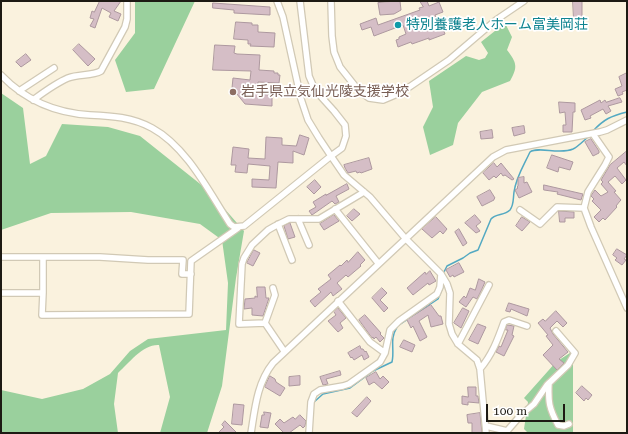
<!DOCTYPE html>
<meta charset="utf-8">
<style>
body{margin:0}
#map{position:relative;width:628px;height:434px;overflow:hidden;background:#faf2de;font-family:"Roboto Serif",serif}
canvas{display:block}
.frame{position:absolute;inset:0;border:2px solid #1d1a13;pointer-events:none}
.scale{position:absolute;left:486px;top:404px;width:79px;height:18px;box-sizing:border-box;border:2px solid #1d1a13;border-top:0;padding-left:5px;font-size:12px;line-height:14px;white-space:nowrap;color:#1d1a13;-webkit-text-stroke:3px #fff;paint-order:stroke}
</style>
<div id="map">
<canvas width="628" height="434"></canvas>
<div class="frame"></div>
<div class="scale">100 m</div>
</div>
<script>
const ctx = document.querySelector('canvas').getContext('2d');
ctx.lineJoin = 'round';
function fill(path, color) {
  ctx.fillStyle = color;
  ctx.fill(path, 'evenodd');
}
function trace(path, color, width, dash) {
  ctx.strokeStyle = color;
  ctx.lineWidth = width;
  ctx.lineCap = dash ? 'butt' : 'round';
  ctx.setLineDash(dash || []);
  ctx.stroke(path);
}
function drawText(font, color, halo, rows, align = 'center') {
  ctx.font = font + ' "Roboto Serif","Noto Sans JP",serif';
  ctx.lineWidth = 3.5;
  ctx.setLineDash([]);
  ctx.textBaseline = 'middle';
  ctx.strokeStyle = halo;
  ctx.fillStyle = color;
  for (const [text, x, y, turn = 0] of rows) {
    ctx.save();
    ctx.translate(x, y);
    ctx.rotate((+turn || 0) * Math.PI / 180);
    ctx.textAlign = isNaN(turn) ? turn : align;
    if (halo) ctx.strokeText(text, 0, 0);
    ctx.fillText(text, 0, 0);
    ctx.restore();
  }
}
const forest = new Path2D(`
 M135 1H195L154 89 126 92 115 60 135 33Z
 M505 23 512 37 507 50C517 63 518 67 510 81L482 92 458 123 453 145 430 155 423 127 433 107 429 81 466 56 479 60 485 58 488 53 481 42Z
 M1 93 23 108 30 164 46 156 62 124 108 127 140 136 209 191 244 231 236 278 222 386 207 433H160L170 397 159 345C143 344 129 363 118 373L114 404 118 433H1V390L42 399 83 389 110 374 130 351 148 339 226 330 228 283 222 240 200 224 131 212 51 213 1 230Z
 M573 351V433H528L524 429 528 402 524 398 556 362Z`);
const stream = new Path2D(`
 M593 131C604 119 611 116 627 112
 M444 272 447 266 463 258 470 253 478 250 491 219C496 213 504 216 510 210 514 205 513 199 514 192 516 177 524 165 530 152 538 146 560 155 573 149 579 146 583 141 588 137
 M399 325 438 299 443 287
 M314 402 323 394 350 388 373 371 392 362C395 349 389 340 397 327`);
const building = new Path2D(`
 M100 1H121L114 11 121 14 118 21 109 17 111 13 102 8 95 28 90 26 94 19 90 18 92 11 94 12Z
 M400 1 401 10 394 14 380 15 378 3Z
 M420 1H427L429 6 439 2 443 12 435 15 440 26H442L445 34 429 40V38L412 44 411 42 398 47 396 40 399 39V37L406 34 403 25 374 36 371 27 362 30 360 24 376 18 378 25 420 10 419 8 423 7Z
 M573 1H582V20H574Z
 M213 3 270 7V15L234 13V10L213 8Z
 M236 22 252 23V25H258V32L275 33 274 47 250 46 251 44H248V40L234 39Z
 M79 44 95 59 88 66 73 50Z
 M215 45 235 46 234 53 237 54 260 55 259 70 274 71V73H278V75H280L279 83 258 82 257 94 270 95V98H272V106L245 104 232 88 233 78 250 80 251 71 213 70Z
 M26 54 31 60 21 67 16 62Z
 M627 73V90L622 92 623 94 618 96 615 89 622 86 619 77Z
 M620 98 622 102 608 106 611 111 606 114 603 109 590 116 591 118 585 120 581 110 600 100 601 103 605 100 606 102Z
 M559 102 575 103V112H573L572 132H563V125H566L565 112 560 113Z
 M524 126 525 133 514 136 512 128Z
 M492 130 493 138 481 139 480 132Z
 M300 135 309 138 304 155 293 151V163L278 162 276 188 252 187V179L269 180 270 166 248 164 247 173 235 172 236 165H231L233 147 249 149 248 158 265 159 266 137 282 138V145L296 146Z
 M591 139 599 151V153L593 156 585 142Z
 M627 151V166L624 162 617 168 626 180 622 184 615 176 608 182 616 191 614 192 621 200 620 201 616 206 617 207 605 220 603 218 599 222 594 217 601 210 592 201 594 199 591 196 592 194 595 190 601 196 608 192 601 184 603 182 601 180 610 165Z
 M552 155 573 162 570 170 559 167 558 172 547 168Z
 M369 158 372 169 361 173 360 172 357 173 356 171 348 173 345 168 344 165Z
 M494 163 497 167 501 163 514 179 512 180 505 175 503 176 501 173 496 178 494 176 489 180 483 173Z
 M524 177V183L527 182 532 192 519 198 515 190 518 188 517 187 518 186V178Z
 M315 180 321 187 314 194 307 187Z
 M347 184 349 189 336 196 339 202 335 204 332 201 312 215 309 211 316 207 313 202 326 194V195Z
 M544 185 583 194 581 200 557 194 558 192 544 190Z
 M490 190 495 198 494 199V200L482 206 477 197Z
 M354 209 360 214 352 221 347 216Z
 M559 211 574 212V218H565V222H560Z
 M334 215 339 221 324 230 320 224Z
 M475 215 481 222 476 226 480 231 476 233 465 223Z
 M436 217 447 229 443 234 440 231 432 238 422 229Z
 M522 217 530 222 522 231 516 226Z
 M290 223 295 237 288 239 284 226Z
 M459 229 467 243 463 246 455 232Z
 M617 249 627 255 624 259 626 260 622 265 615 260 617 258 613 255Z
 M254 250 260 253 253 266 247 263Z
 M358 252 365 260 360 265 361 266 348 277 346 275 337 283 342 289 333 296 331 292 315 307 310 301 321 292 318 289 331 279 328 275 340 265 341 266 347 260 348 262Z
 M459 263 464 272 454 277 453 275 450 277 446 270Z
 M430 271 436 281 429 285 428 283 413 295 407 288 425 272 426 274Z
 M479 279 485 282 482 289 477 299 473 297 466 307 459 302 464 296 466 298 470 288 475 290Z
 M257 287H265L266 298H269L263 316 252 315V308L244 309 245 299 255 298V296L257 297Z
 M382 288 387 293 380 300 388 308 384 312 372 298Z
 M509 303 529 309 527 316 511 309 510 312 506 311Z
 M431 305 439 316H441L443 324 431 327 428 315 419 321 427 337 420 341 413 326 411 328 407 320Z
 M338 308 346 318 340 323 343 328 338 332 328 321 336 315 334 312Z
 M463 308 469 311 461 328 454 323Z
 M556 311 567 323 563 327 557 321 550 328 553 334 568 352 559 359 564 363 557 370 543 355 553 345 546 336 548 335 538 323 543 319 545 321Z
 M365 315 381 333 380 334 384 338 380 342 376 337 374 339 373 337 372 338 359 320Z
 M478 324 486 327 478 344 469 340Z
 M507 325 514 326 512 335 514 336 504 356 496 352 499 346 501 347 508 330H506Z
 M404 340 415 345 412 352 400 347Z
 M360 346 361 349H363L365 352 366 351 369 357 364 360 362 355 354 360 352 357 351 358 348 353Z
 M340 371 341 375 326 379 328 384 323 385 320 377Z
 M376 372 380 379 383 376 389 382 382 389 374 382 369 385 366 378Z
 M270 376 275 379 276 382 285 388 280 396 265 387Z
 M300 376V385L289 386V377Z
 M582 386 592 395 588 400 586 398 584 401 576 393Z
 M468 387H476V396H478L479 403 468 402V405L462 404V396L468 397Z
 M367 397 371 401 357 417 352 413Z
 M234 404 244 405 242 425 232 424Z
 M264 412 271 413 268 428 260 427 262 415H264Z
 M480 413 482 433H472V423H468L467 415Z
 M300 415 306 421 305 426 303 428 300 425 289 433H284L275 424 280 419 284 423 293 417 295 419Z
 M225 421 237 433H218L224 427 222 425Z`);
const minor = new Path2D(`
 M300 1 309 76 315 90 334 111 345 125 346 136 342 148 331 156 344 175 370 197 405 238 441 274 447 284 450 293 449 324 452 334 458 344 477 360 480 369
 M331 1 332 36 334 52 340 67 359 91 369 98 383 100 402 92 449 60 496 20 524 1
 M1 75C25 100 56 113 90 115 112 116 132 117 152 128 187 147 209 192 230 224L234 227 244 226 331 156 319 138 308 120 301 99 283 17 277 1
 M19 91 54 68
 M33 100C44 92 56 83 68 78 79 74 92 76 101 71L125 27 127 19V1
 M593 134 609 157 605 165 588 192 584 208 591 227 627 308
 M335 209 378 263
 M520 210 540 224 557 207 584 208
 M298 219 309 245
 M278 224 292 260
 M1 257H100L148 260H183L182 274H191
 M43 257V293
 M273 288 275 295 265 323 284 351
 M1 293H43L42 315 189 314 191 261 238 228
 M338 301 370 342 385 353
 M265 323 239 324 242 264 244 258 252 245 268 230 275 226 289 219H319L364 192
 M458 344 489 285
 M549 383C548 402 549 408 558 425L564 426 569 424
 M486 426 507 431 521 415 534 404 547 385 568 365 575 353 556 331
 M251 433C255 408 257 383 273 363L493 157 506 150 600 132 607 130 627 120
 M309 433 311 402 314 394 320 390 343 386 349 384 380 362 385 353 390 330 399 321 437 294 440 287 441 274
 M486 433 480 369C492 355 498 339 504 322L509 320 527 326`);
const markers = [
 [398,25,4,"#0f9aa8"],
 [233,92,4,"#8d6e63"]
];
const cultureNames = [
 ["特別養護老人ホーム富美岡荘",406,25]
];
const educationNames = [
 ["岩手県立気仙光陵支援学校",241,92]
];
fill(forest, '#9ad09d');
trace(stream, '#53a9c2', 1.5);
fill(building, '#d5bec6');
trace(building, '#ad989f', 1);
trace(minor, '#d1c9b5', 8);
trace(minor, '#fff', 5.5);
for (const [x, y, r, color] of markers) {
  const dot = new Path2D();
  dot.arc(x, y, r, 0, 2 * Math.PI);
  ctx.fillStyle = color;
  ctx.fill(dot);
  trace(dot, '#fff', 1.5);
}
drawText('14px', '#0d838f', '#fff', cultureNames, 'left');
drawText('14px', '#785e54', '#fff', educationNames, 'left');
</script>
